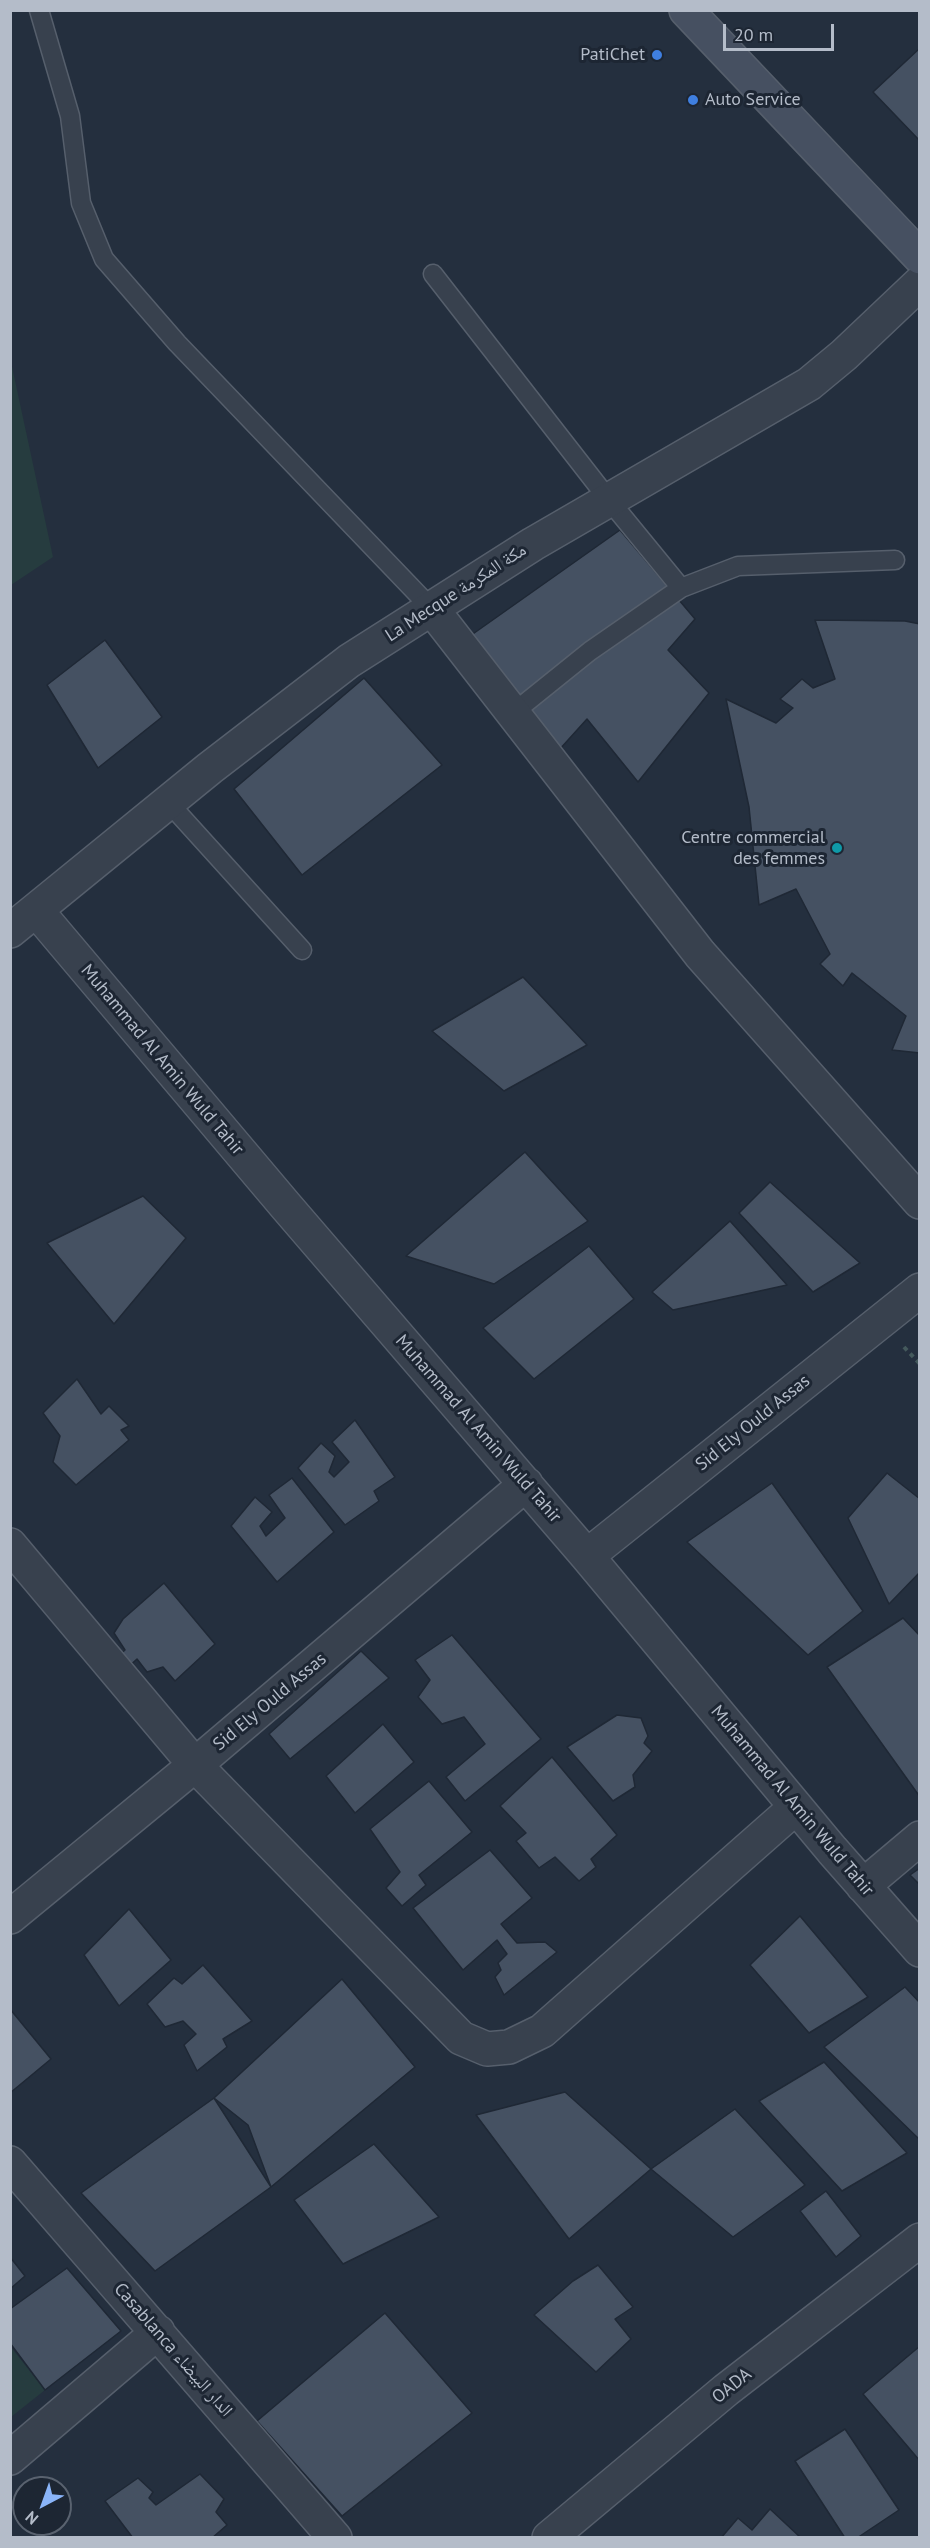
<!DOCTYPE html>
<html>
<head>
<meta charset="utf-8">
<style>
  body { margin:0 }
  #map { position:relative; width:930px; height:2548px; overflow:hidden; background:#242f3e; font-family:"PT Sans",sans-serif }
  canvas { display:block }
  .frame { position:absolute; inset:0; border:12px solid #b4bcc9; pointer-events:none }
  .north { position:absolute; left:12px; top:2476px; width:60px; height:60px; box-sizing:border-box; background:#1d2633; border:2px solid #59626f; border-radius:50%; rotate:221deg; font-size:16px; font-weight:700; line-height:24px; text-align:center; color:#b4bcc9 }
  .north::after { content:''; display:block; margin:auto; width:21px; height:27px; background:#8ab4f8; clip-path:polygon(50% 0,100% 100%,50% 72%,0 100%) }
  .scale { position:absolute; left:723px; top:24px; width:111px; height:27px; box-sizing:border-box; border:3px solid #b4bcc9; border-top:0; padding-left:8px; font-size:18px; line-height:21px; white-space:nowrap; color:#b4bcc9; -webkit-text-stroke:4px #1d2633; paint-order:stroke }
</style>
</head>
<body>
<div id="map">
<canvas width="930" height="2548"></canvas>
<div class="frame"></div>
<div class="north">N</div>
<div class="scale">20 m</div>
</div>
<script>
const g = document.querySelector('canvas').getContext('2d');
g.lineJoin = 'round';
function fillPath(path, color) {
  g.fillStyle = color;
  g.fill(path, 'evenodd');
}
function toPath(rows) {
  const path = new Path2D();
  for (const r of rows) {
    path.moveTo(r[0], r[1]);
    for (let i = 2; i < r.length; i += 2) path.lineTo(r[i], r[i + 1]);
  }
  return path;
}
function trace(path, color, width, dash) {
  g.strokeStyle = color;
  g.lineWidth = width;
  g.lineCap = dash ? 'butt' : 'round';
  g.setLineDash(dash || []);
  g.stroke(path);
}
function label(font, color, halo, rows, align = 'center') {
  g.font = font + ' "PT Sans","Noto Naskh Arabic",sans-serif';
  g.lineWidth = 6;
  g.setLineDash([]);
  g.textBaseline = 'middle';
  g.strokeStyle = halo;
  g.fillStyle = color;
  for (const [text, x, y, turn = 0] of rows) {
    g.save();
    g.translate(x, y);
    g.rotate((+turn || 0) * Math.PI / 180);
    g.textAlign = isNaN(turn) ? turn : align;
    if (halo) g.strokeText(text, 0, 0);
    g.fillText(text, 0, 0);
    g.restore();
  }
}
const green = toPath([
  [11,362,53,557,11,585,10,585],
  [10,2346,45,2390,11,2417,10,2417]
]);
const building = toPath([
  [920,48,920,141,873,92,920,48],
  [620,530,695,619,668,650,709,693,638,782,587,719,559,750,470,636,620,530],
  [815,620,905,621,920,624,920,1053,892,1050,906,1016,852,973,843,986,820,964,830,954,796,889,759,905,749,807,726,699,776,723,793,708,780,699,802,679,813,688,835,679,815,620],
  [105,640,162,717,98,768,47,685,105,640],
  [364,678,442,765,302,875,234,789,364,678],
  [523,977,587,1045,504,1091,432,1031,523,977],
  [525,1152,588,1221,494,1284,406,1256,525,1152],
  [770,1182,860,1263,813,1292,739,1213,770,1182],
  [143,1196,186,1238,114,1324,47,1243,143,1196],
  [730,1221,787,1285,673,1310,652,1292,730,1221],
  [589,1246,634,1299,534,1379,483,1328,589,1246],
  [77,1379,101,1414,109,1406,129,1426,121,1430,129,1440,76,1485,53,1462,60,1436,43,1413,77,1379],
  [355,1420,395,1477,374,1491,379,1501,345,1525,298,1468,321,1443,335,1456,329,1472,334,1477,349,1462,332,1442,355,1420],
  [887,1473,920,1499,920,1572,889,1604,848,1518,887,1473],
  [292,1478,334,1532,277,1582,231,1526,255,1497,272,1512,260,1526,266,1536,285,1518,269,1495,292,1478],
  [772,1483,863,1611,808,1655,687,1542,772,1483],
  [164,1583,215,1644,175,1681,163,1667,147,1672,137,1659,126,1669,115,1659,125,1650,114,1633,123,1619,164,1583],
  [903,1618,920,1636,920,1797,827,1667,903,1618],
  [452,1635,541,1739,465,1801,446,1777,485,1744,464,1717,442,1724,418,1697,430,1680,415,1660,452,1635],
  [361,1651,389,1678,290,1759,269,1734,361,1651],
  [617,1715,641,1718,648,1736,644,1743,652,1751,633,1775,635,1787,613,1801,567,1747,617,1715],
  [383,1724,414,1762,355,1813,326,1776,383,1724],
  [552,1757,617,1835,591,1859,596,1867,579,1881,555,1857,539,1868,516,1841,526,1833,500,1806,552,1757],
  [429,1781,472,1832,419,1875,426,1885,402,1906,386,1888,400,1872,370,1829,429,1781],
  [490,1850,532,1898,501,1924,517,1943,545,1942,557,1952,504,1995,495,1977,501,1970,498,1963,507,1954,497,1940,463,1970,413,1908,490,1850],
  [920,1868,920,1885,910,1875,920,1868],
  [129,1909,171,1960,119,2006,84,1955,129,1909],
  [800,1916,868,1997,809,2033,750,1965,800,1916],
  [203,1965,252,2021,223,2039,227,2047,197,2071,184,2045,196,2034,183,2021,165,2027,147,2004,174,1978,182,1984,203,1965],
  [342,1979,415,2067,271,2187,248,2125,214,2098,342,1979],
  [905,1987,920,2003,919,2139,824,2047,905,1987],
  [10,2009,51,2059,10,2093,10,2009],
  [824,2062,907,2153,842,2191,759,2101,824,2062],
  [565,2092,651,2169,569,2239,476,2115,565,2092],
  [214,2098,271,2187,155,2271,81,2193,214,2098],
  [735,2109,805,2185,733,2237,651,2169,735,2109],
  [374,2144,439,2217,343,2264,294,2200,374,2144],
  [826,2191,861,2236,836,2257,800,2211,826,2191],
  [10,2257,25,2276,10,2289,10,2257],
  [598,2265,633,2307,615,2319,631,2339,596,2372,534,2315,573,2281,598,2265],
  [67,2268,121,2331,45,2390,10,2343,10,2309,67,2268],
  [385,2313,472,2413,342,2516,257,2421,385,2313],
  [920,2346,920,2461,863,2394,920,2346],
  [845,2429,899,2510,857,2538,845,2538,795,2461,845,2429],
  [200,2474,224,2499,216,2512,227,2525,212,2538,133,2538,105,2501,138,2478,153,2492,149,2498,156,2505,200,2474],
  [770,2509,801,2538,721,2538,738,2518,752,2530,770,2509]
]);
const path = toPath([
  [904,1347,920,1364]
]);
const lane = toPath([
  [39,10,70,116,81,203,104,259,177,343,432,609],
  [433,274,609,500,681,588],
  [513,713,590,651,681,588,738,566,895,560],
  [168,802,302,950]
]);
const street = toPath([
  [432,609,700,954,920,1202],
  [36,910,285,1205,587,1556,832,1850,920,1950],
  [10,931,210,768,349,661,533,544,809,384,844,355,920,283],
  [10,1545,195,1765,461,2038,487,2049,509,2047,542,2031,796,1807],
  [587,1556,920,1290],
  [863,1886,920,1838],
  [10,1917,195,1765,526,1484],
  [10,2163,335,2538],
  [10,2458,158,2332],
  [549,2538,726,2390,920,2240]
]);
const secondary = toPath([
  [686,10,920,257]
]);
const markers = [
  [657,55,6,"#3f7fe0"],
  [693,100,6,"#3f7fe0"],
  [837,848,6,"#0f9aa8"]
];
const poiNames = [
  ["PatiChet",645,55],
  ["Auto Service",705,100,"left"],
  ["Centre commercial",825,838],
  ["des femmes",825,859]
];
const streetNames = [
  ["La Mecque مكة المكرمة",456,593,-33],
  ["Muhammad Al Amin Wuld Tahir",162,1060,50],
  ["Sid Ely Ould Assas",753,1423,-39],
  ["Muhammad Al Amin Wuld Tahir",478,1429,49],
  ["Sid Ely Ould Assas",270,1702,-40],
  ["Muhammad Al Amin Wuld Tahir",792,1801,50],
  ["Casablanca الدار البيضاء",173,2350,49],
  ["OADA",732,2386,-39]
];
fillPath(green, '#263c3f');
fillPath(building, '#455162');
trace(building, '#1f2835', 1.5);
trace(lane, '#565f6c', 21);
trace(street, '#565f6c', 36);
trace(secondary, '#565f6c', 36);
trace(path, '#44595c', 4, [4.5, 4.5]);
trace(lane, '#38414e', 18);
trace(street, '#38414e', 33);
trace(secondary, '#465061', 33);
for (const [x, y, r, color] of markers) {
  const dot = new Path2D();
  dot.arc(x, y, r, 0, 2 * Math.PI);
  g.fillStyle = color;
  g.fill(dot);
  trace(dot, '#1d2633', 2);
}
label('18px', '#b4bcc9', '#1d2633', poiNames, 'right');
label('18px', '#b4bcc9', '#1d2633', streetNames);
</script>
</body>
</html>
